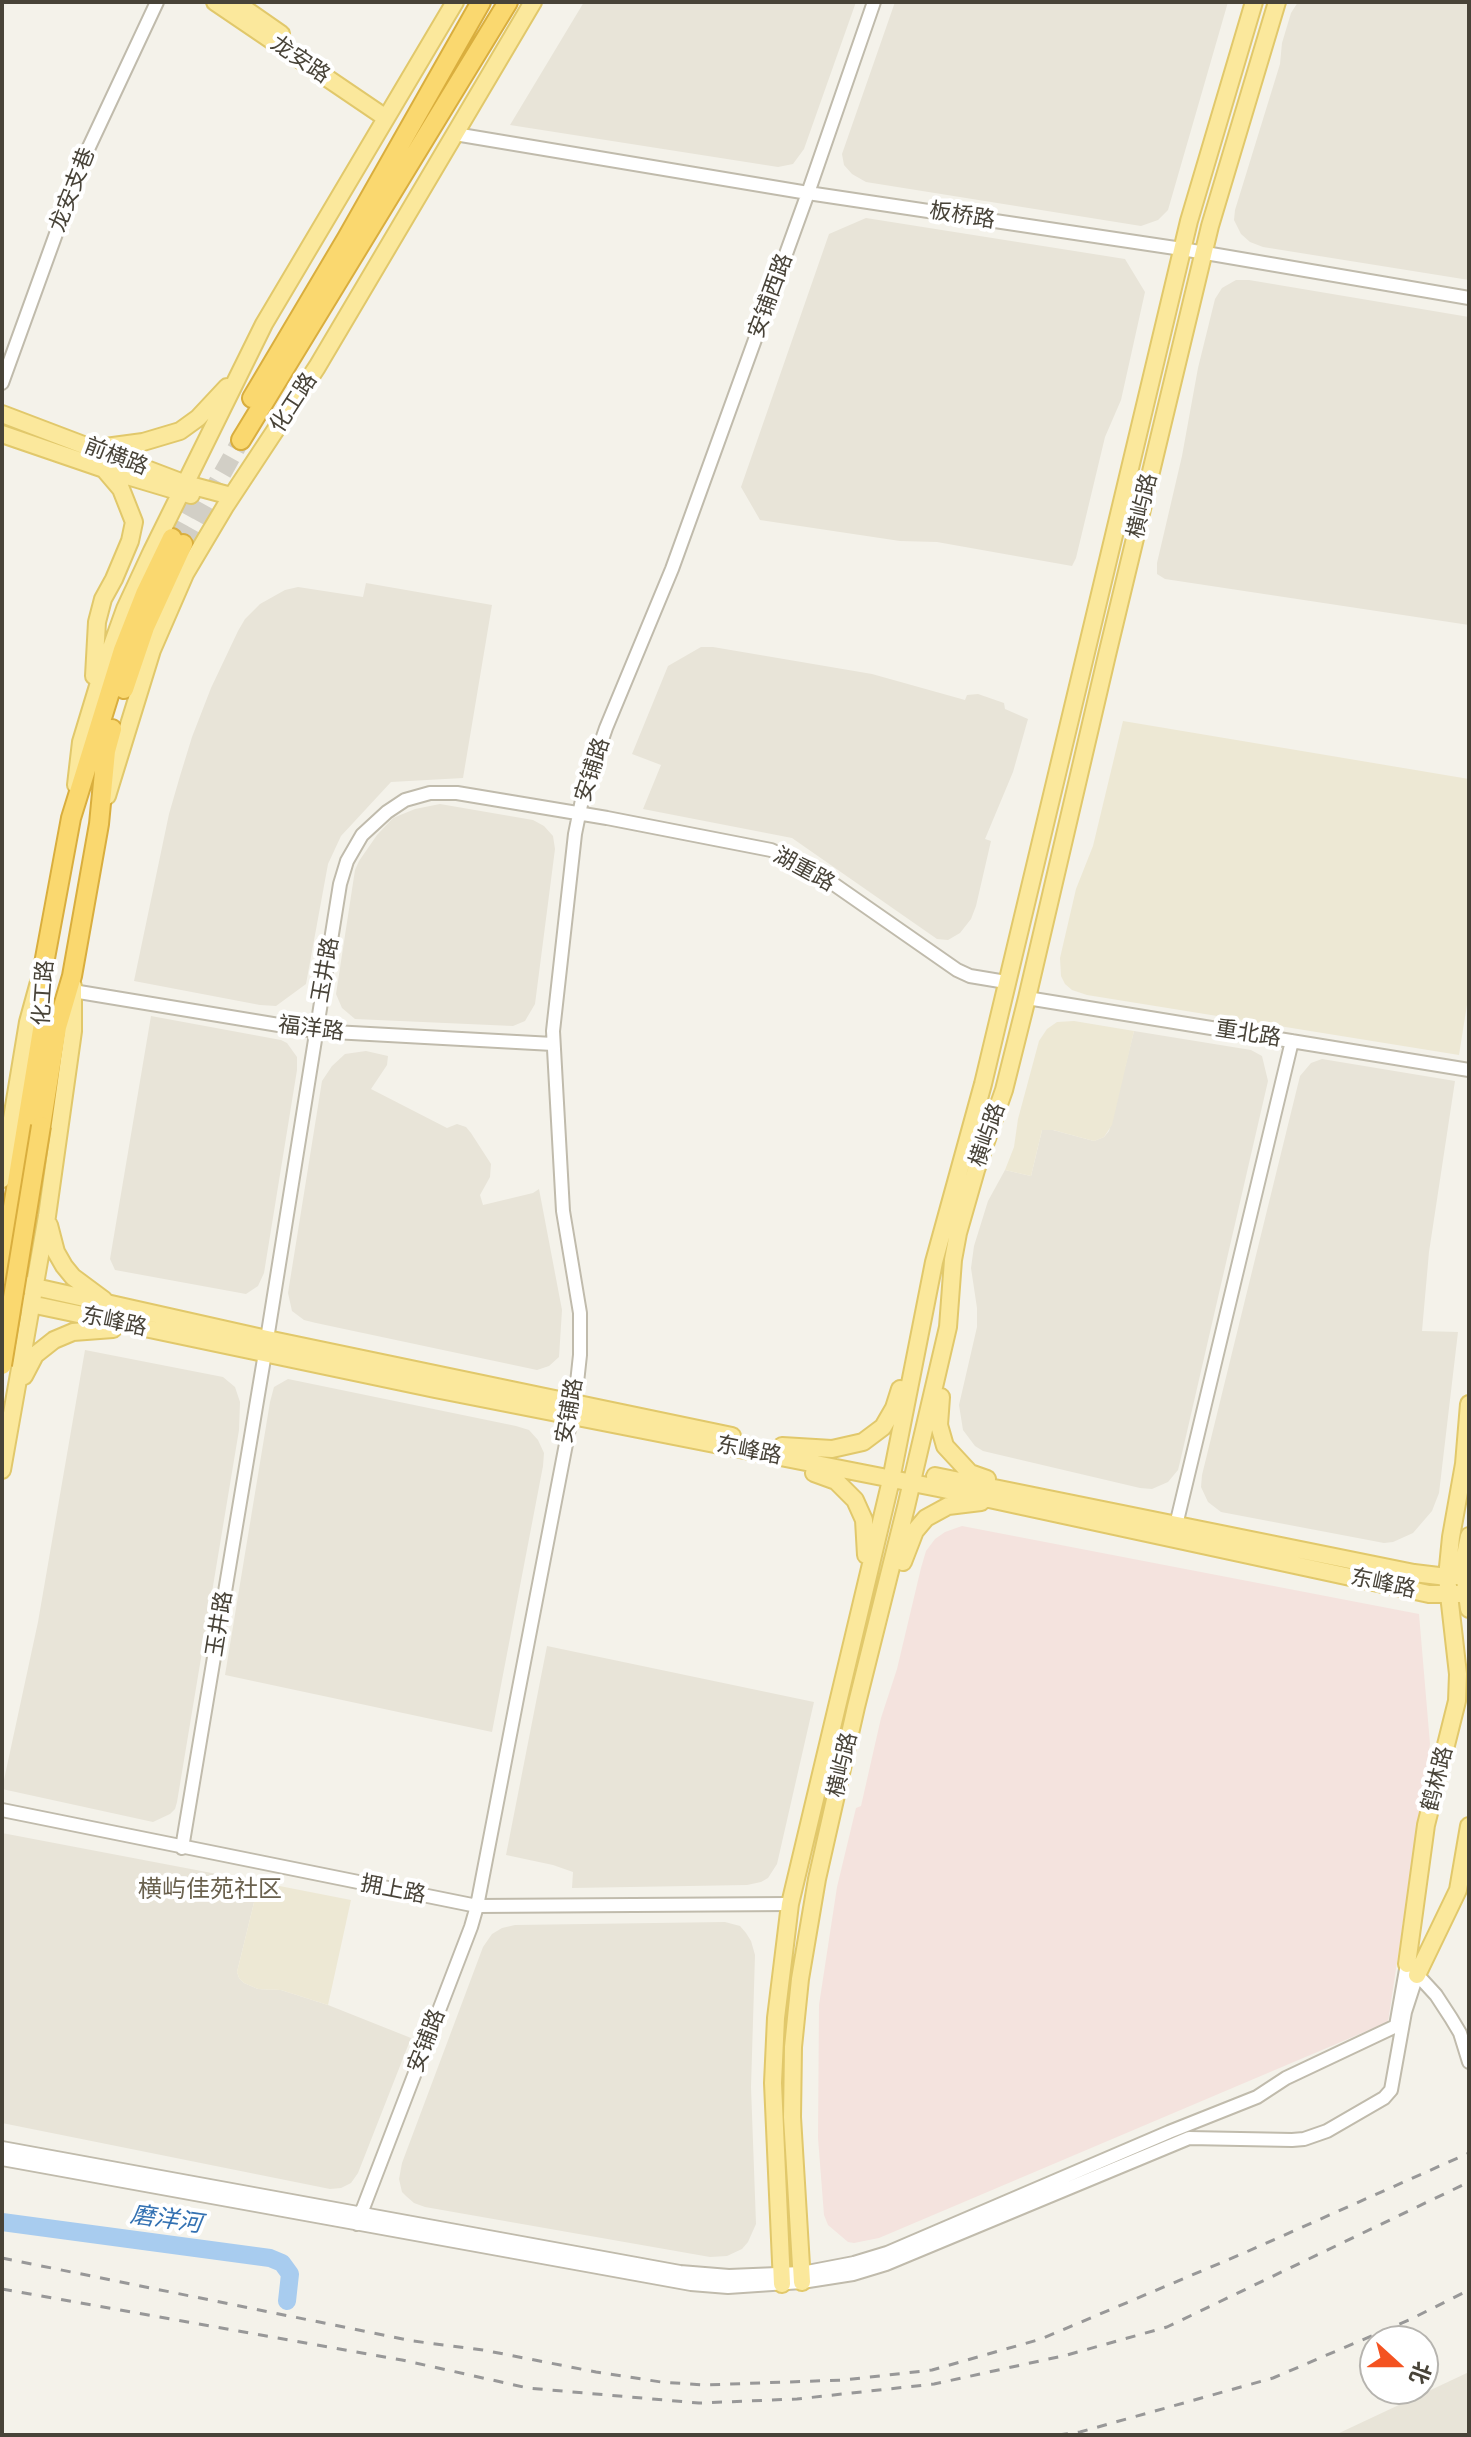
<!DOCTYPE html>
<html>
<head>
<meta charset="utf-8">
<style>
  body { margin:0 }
  #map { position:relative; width:1471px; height:2437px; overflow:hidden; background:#f4f2ea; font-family:Karla,"Noto Sans SC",sans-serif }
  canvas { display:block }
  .frame { position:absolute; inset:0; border:4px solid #484338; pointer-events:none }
  .north { position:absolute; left:1359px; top:2325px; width:80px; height:80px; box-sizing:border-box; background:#fff; border:2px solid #b6b4af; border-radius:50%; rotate:111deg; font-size:22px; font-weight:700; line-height:32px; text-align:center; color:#484338 }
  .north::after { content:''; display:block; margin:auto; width:28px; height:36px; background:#f45321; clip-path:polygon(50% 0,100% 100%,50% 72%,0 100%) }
</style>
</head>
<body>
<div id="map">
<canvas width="1471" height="2437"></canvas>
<div class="frame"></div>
<div class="north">北</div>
</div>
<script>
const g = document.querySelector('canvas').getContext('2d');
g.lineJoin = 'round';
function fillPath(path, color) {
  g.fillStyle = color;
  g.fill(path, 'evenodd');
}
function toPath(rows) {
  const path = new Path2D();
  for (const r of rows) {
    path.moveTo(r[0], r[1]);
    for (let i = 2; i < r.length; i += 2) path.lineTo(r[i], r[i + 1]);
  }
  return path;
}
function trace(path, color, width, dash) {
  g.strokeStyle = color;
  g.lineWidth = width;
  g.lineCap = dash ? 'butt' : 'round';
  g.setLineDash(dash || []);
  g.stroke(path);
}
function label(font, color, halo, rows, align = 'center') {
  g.font = font + ' Karla,"Noto Sans SC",sans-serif';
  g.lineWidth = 8;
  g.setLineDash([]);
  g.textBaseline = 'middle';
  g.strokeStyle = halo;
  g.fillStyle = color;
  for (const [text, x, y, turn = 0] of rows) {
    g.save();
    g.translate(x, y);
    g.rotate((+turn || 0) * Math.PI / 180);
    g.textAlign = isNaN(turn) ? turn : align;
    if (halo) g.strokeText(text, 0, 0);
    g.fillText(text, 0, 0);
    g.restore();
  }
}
const residential = toPath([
  [584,2,856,2,804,149,793,164,778,167,510,125],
  [895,2,1228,2,1168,210,1158,220,1141,226,866,182,852,174,844,165,842,154],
  [1298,2,1469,2,1469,280,1263,247,1250,242,1241,234,1234,220,1235,210,1280,64,1282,43,1291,13],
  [866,218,1125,259,1145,292,1121,400,1105,437,1076,558,1072,566,937,542,900,541,760,520,741,487,829,234],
  [1236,280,1249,280,1469,317,1469,625,1165,579,1157,574,1157,563,1182,456,1198,368,1215,299,1222,288],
  [366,583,492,605,463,778,391,782,341,836,328,864,306,984,276,1006,260,1005,134,981,169,814,180,776,192,737,211,688,238,631,245,619,260,604,285,590,298,587,363,597],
  [701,647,713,647,872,674,965,700,967,695,978,694,1004,703,1005,709,1028,719,1013,772,985,839,991,841,976,906,971,919,960,933,948,940,937,939,792,838,643,809,661,765,632,754,668,666],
  [440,804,533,820,544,826,553,836,555,849,535,1004,525,1021,513,1026,355,1019,342,1008,336,994,355,870,359,861,377,835,393,818,415,809],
  [151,1016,281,1040,287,1043,297,1057,297,1070,264,1273,258,1286,246,1294,115,1270,110,1259],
  [1134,1031,1251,1050,1262,1056,1268,1081,1180,1462,1178,1470,1168,1482,1152,1489,1140,1488,983,1451,975,1446,963,1430,959,1405,977,1327,977,1308,971,1268,974,1246,988,1201,1005,1170,1031,1176,1042,1130,1053,1130,1094,1141,1104,1137,1109,1131],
  [366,1051,388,1056,387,1065,371,1089,447,1128,457,1124,466,1127,471,1133,491,1164,490,1177,480,1195,483,1205,533,1193,539,1189,562,1310,559,1357,549,1366,537,1370,316,1323,304,1320,292,1311,288,1293,322,1081,332,1066,345,1054],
  [1322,1059,1455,1081,1429,1252,1422,1331,1458,1332,1439,1493,1432,1511,1413,1533,1393,1542,1384,1543,1221,1512,1208,1502,1201,1487,1202,1475,1300,1076,1311,1063],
  [85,1350,223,1377,235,1387,240,1402,239,1430,177,1802,175,1809,170,1814,153,1822,2,1789,38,1622],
  [288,1379,516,1426,529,1430,538,1440,544,1453,543,1466,492,1732,225,1675,270,1402,274,1387],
  [547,1646,814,1702,777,1864,768,1878,761,1882,747,1885,572,1888,573,1872,553,1865,506,1855],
  [2,1833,259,1882,237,1972,239,1978,244,1983,258,1989,281,1990,328,2005,411,2038,358,2173,351,2183,341,2188,330,2189,2,2123],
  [725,1922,740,1926,746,1933,751,1941,755,1955,751,2087,756,2224,748,2242,742,2249,727,2256,710,2257,425,2207,414,2203,406,2196,402,2192,399,2179,402,2163,483,1947,492,1934,502,1928,515,1925],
  [1469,2372,1469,2435,1335,2435]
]);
const education = toPath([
  [1123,721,1469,779,1469,992,1459,1055,1087,995,1072,990,1065,984,1061,976,1060,958,1076,889,1093,846],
  [1074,1021,1134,1031,1112,1125,1104,1137,1094,1141,1053,1130,1042,1130,1031,1176,1005,1170,1014,1147,1018,1119,1039,1041,1047,1029,1057,1022],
  [259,1882,351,1900,328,2005,281,1990,258,1989,244,1983,239,1978,237,1972]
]);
const medical = toPath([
  [962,1526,1419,1614,1430,1744,1388,2022,879,2238,854,2243,848,2242,828,2225,824,2215,818,2138,819,2005,837,1887,856,1808,861,1806,881,1718,897,1669,921,1568,926,1551,935,1539,945,1532]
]);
const river = toPath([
  [2,2222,270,2258,282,2263,290,2274,287,2301]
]);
const highwayTunnel = toPath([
  [172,538,193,500],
  [183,544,241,440]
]);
const minor = toPath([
  [455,134,808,193,1182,249,1469,298],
  [2,383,82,162,157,2],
  [73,991,315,1031,553,1044],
  [1027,998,1469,1070],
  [267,1339,340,884,347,861,362,835,387,812,405,800,430,793,457,793,607,818,771,850,812,869,957,970,970,976,1006,982],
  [1176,1525,1292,1041],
  [2,1810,477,1906,790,1904],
  [182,1848,265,1353],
  [1413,1970,1436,1995,1451,2018,1460,2033,1469,2062],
  [2,2148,680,2272,729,2276,802,2273,854,2263,887,2253,1169,2132,1257,2097,1286,2078,1396,2026,1407,1964],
  [2,2159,691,2284,728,2287,802,2282,853,2274,886,2264,1189,2138,1292,2140,1304,2139,1327,2131,1384,2098,1391,2090,1405,2012,1417,1975],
  [357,2224,471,1927,477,1906,576,1392,580,1355,580,1313,563,1211,553,1031,575,834,583,795,606,728,672,569,808,193,874,2]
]);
const major = toPath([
  [215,2,386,118],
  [235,2,281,34],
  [2,414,186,484,231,496],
  [2,434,104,469,191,495],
  [98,448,143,442,180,431,198,418,227,387],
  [94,676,97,622,103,599,114,579,130,541,134,522,121,489,104,469],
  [76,785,81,742,101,676,125,609,152,551,264,324,455,2],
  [107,796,152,650,185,574,226,505,317,367,533,2],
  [2,1179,28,1022,39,982],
  [49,1225,56,1252,64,1266,73,1277,104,1300],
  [4,1280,267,1339,732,1436],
  [2,1298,435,1389,938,1488,1429,1594,1466,1594],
  [24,1376,35,1355,54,1340,73,1332,113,1329],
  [941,1397,939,1425,945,1446,970,1473,987,1479],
  [782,1446,832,1449,863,1442,883,1427,894,1408,900,1389],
  [2,1470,47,1216,73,1031,73,986],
  [814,1473,836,1481,855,1500,864,1520,866,1555],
  [935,1476,1414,1573,1447,1577,1464,1575],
  [1469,1536,1463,1565,1469,1609],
  [903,1562,915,1531,926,1518,948,1506,981,1502],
  [1407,1964,1426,1825,1457,1701,1458,1674,1447,1577,1451,1537,1464,1464,1469,1404],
  [1417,1975,1458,1890,1469,1826],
  [802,2282,792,2117,793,2047,800,1979,817,1879,856,1707,906,1507,948,1327,953,1260,958,1233,976,1170,1004,1090,1027,998,1107,655,1210,226,1277,2],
  [782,2284,773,2083,776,2018,790,1904,891,1480,934,1262,983,1084,1189,221,1254,2]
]);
const highway = toPath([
  [252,398,347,238,481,2],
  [241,440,508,2],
  [124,689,145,627,183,544],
  [41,1126,57,1027,72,976,99,824,106,751,112,729],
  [2,1274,43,1024,43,969,71,818,123,650,145,594,172,538]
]);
const rail = toPath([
  [2,2258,413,2341,483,2350,596,2372,661,2382,703,2385,844,2380,932,2370,1041,2339,1244,2253,1469,2153],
  [2,2289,402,2360,528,2388,699,2403,797,2399,934,2384,1067,2355,1167,2327,1469,2182],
  [1058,2435,1080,2432,1273,2378,1409,2320,1469,2290]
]);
const highwayBridge = toPath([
  [2,1365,41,1126]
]);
const streetNames = [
  ["龙安路",300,60,34],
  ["龙安支巷",73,190,-69],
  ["板桥路",962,216,9],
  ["安铺西路",771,296,-70],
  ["化工路",294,403,-57],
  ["前横路",116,457,21],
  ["横屿路",1143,506,-77],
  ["安铺路",593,770,-72],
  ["湖重路",804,870,29],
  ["玉井路",326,970,-80],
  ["化工路",44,993,-86],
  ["福洋路",311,1029,7],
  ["重北路",1248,1034,9],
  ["横屿路",988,1135,-71],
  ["东峰路",114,1322,12],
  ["安铺路",570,1411,-80],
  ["东峰路",749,1451,11],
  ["东峰路",1383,1584,12],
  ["玉井路",220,1624,-81],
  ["横屿路",843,1765,-77],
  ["鹤林路",1438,1779,-76],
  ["拥上路",393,1890,11],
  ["安铺路",427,2041,-69]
];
const neighbourhoodNames = [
  ["横屿佳苑社区",210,1890]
];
const waterNames = [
  ["磨洋河",166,2220,8]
];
fillPath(residential, '#e8e4d8');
fillPath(education, '#ede8d4');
fillPath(medical, '#f4e3de');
trace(river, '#a8ccef', 18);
trace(highwayTunnel, '#d2cfc6', 18, [18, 9]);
trace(minor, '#c0bbac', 16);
trace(major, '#e1c86b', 20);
trace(highway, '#d9ae3e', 22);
trace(minor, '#fff', 12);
trace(major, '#fbe89c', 16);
trace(highway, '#fad86f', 18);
trace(rail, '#989898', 3, [10, 10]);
trace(highwayBridge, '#d9ae3e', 22, []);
trace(highwayBridge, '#fad86f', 18);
label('22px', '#484338', '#fff', streetNames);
label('24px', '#6b624f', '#fff', neighbourhoodNames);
label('italic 24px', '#3371b2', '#fff', waterNames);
</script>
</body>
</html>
